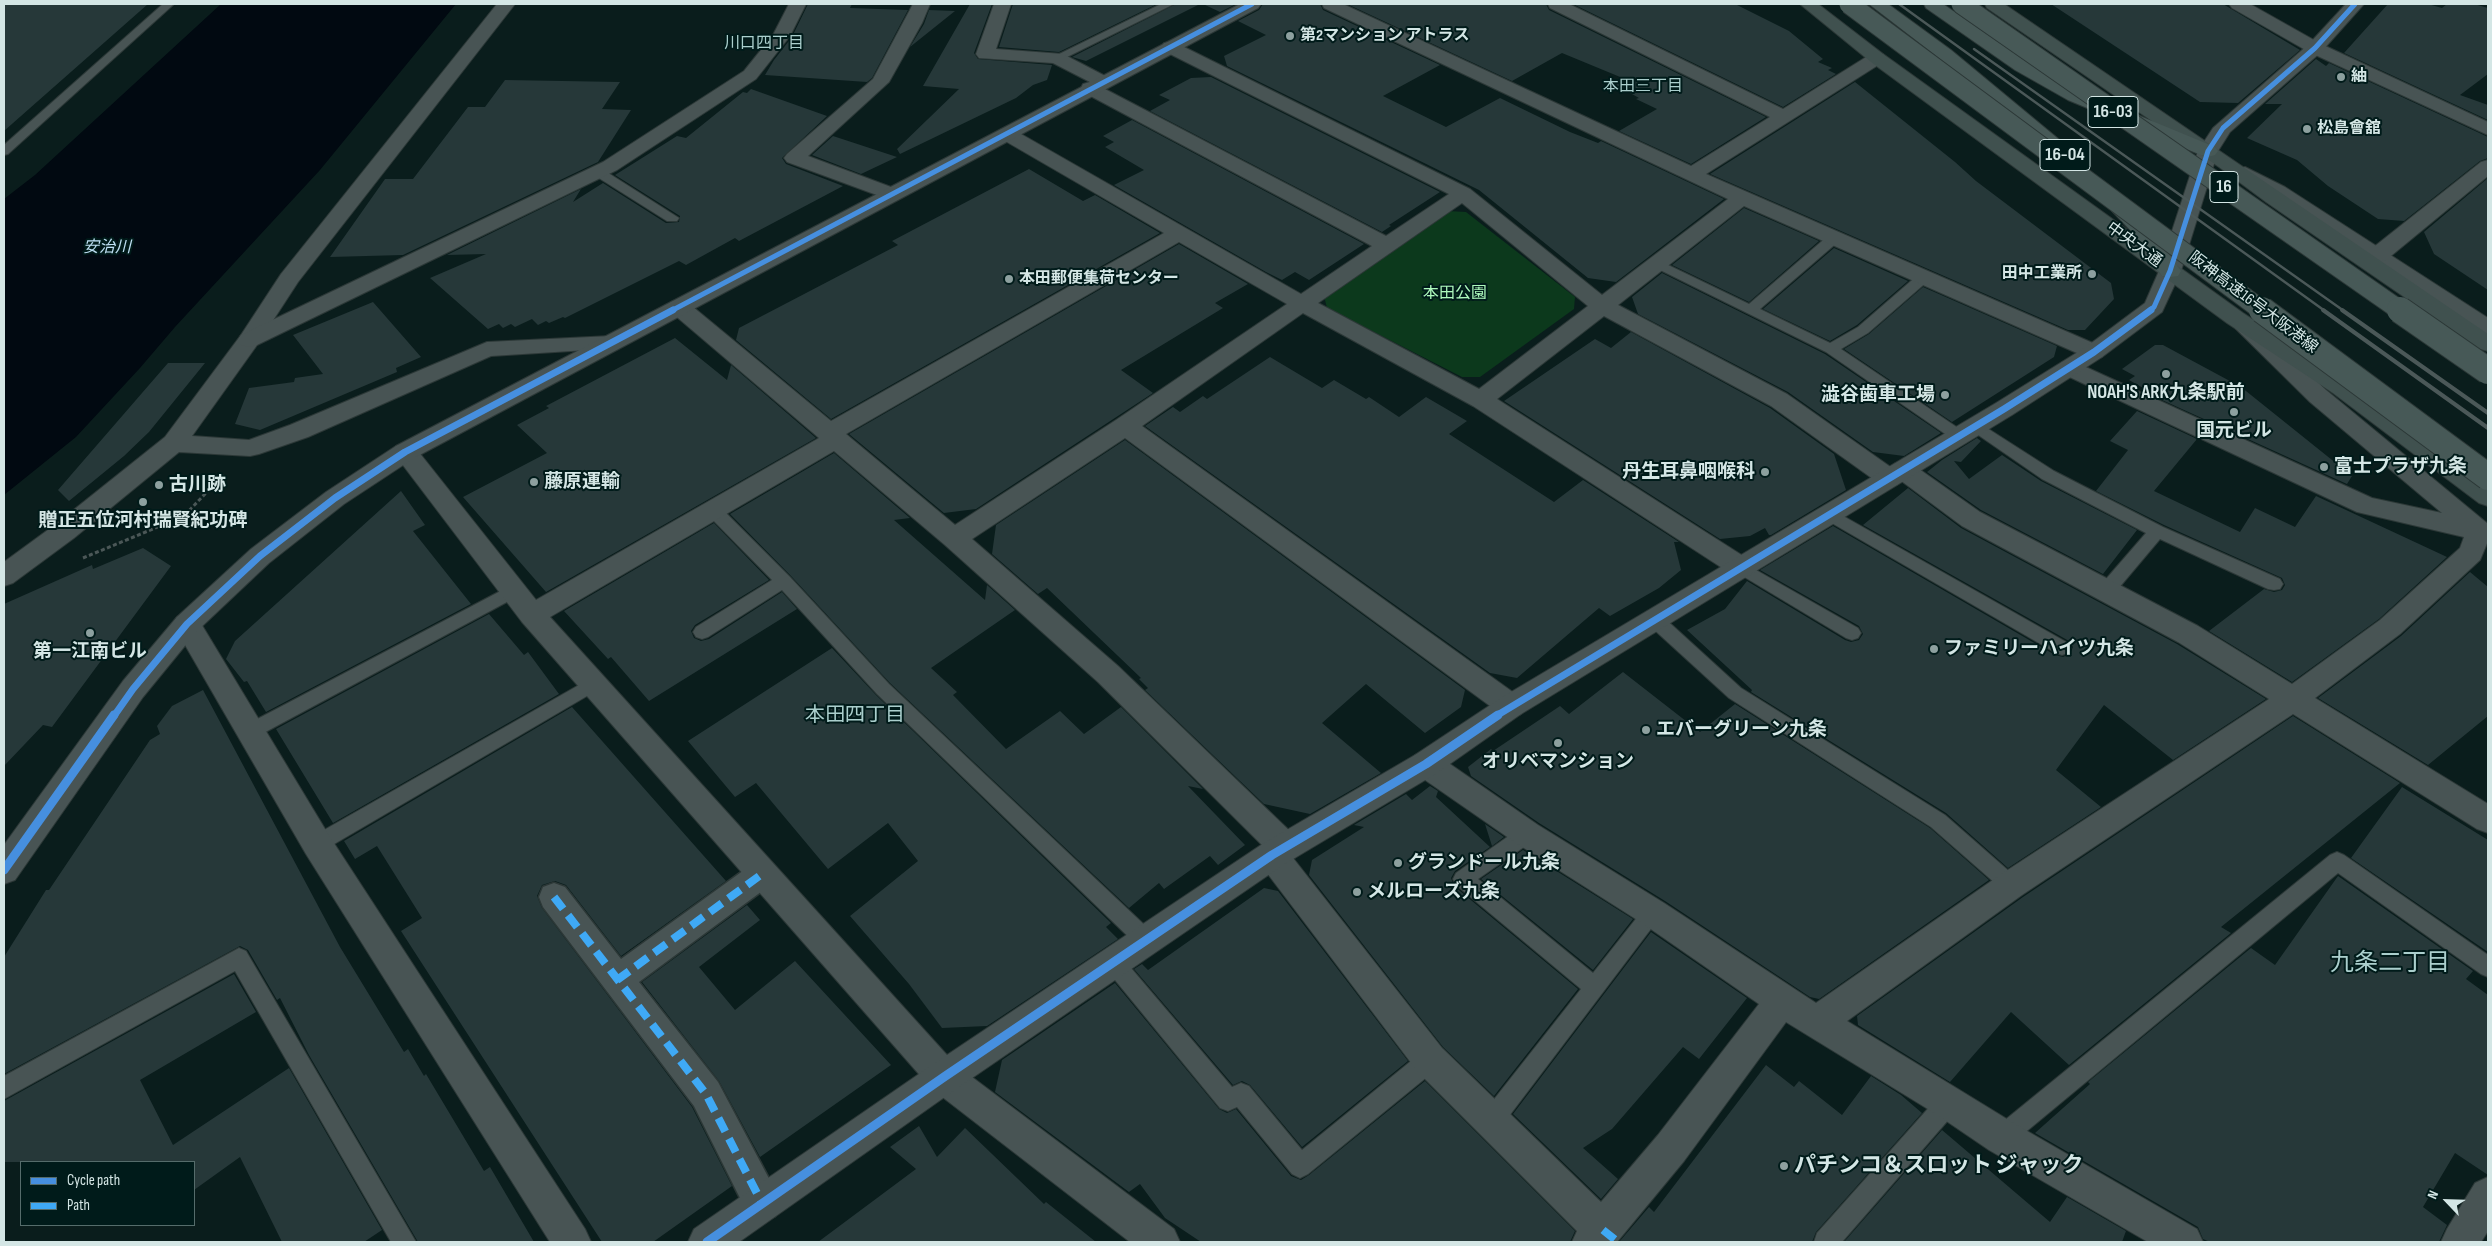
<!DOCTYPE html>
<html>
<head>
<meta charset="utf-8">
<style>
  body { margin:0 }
  #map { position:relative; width:2492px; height:1246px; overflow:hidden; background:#0a1d1c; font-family:"Sofia Sans Condensed",sans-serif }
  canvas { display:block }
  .frame { position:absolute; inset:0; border:5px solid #d4e6e5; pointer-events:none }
  .legend { position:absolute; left:20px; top:1161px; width:175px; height:65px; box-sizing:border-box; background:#001b1a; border:1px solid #556c6b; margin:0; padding:6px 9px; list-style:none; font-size:15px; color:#d4e6e5 }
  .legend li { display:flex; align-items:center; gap:10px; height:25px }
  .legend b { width:25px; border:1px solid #556c6b }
  .north { position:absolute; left:2422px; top:1176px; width:50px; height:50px; -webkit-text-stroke:4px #001b1a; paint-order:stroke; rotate:294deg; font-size:14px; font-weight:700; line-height:20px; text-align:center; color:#d4e6e5 }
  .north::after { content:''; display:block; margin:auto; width:18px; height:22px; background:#d4e6e5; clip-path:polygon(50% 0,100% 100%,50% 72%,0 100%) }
</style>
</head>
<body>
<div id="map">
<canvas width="2492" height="1246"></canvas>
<div class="frame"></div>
<ul class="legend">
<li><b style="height:6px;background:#468fdf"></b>Cycle path</li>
<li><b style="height:6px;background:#3fa9f5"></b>Path</li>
</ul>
<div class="north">N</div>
</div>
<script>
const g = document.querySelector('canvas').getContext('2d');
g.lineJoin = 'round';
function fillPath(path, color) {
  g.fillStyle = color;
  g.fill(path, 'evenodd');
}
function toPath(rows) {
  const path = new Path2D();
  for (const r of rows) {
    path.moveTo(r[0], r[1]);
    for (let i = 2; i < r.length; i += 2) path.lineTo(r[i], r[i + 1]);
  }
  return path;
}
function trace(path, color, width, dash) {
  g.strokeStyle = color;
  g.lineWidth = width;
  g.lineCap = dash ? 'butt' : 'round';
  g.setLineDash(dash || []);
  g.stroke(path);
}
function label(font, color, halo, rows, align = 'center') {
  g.font = font + ' "Sofia Sans Condensed","Noto Sans JP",sans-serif';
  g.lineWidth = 4;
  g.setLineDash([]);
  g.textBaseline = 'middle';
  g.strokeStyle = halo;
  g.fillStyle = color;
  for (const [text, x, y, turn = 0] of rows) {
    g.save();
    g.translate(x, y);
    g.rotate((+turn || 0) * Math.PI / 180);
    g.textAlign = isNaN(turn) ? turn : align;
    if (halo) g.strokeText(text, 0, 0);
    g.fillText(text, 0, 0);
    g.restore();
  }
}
const green = toPath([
  [1448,211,1466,212,1575,297,1574,309,1480,377,1462,377,1327,308,1324,296]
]);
const water = toPath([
  [221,4,456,4,320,170,175,327,140,368,76,437,4,495,4,199,35,175]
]);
const building = toPath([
  [4,4,148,4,4,131],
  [808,4,852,4,850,8,908,10,872,78,867,82,765,75,774,60,792,37],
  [970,4,992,4,974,53,978,59,1052,65,1047,80,1033,85,1016,98,900,154,897,149,959,89,923,86],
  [1013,4,1157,4,1059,52,999,47],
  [1176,4,1200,4,1086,61,1072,57],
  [1203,4,1236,4,1220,12],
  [1263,4,1320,4,1323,10,1440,65,1383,96,1446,127,1500,98,1570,132,1598,143,1601,141,1724,199,1616,282,1588,278,1479,190,1227,66,1224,56,1266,35,1238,21,1259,10],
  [1347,4,1546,4,1549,10,1766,117,1691,164,1619,131,1657,109,1636,99,1639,98,1616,85,1625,79,1562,53,1512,81],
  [1573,4,1735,4,1789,31,1823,59,1818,62,1832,68,1828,70,1836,74,1783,107],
  [2051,4,2223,4,2300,50,2238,103,2200,102],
  [2388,4,2428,4,2442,8,2447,4,2474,4,2488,8,2488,74,2460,95,2488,105,2488,120,2344,53],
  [929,10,955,11,910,47,924,24],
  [2316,59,2326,66,2329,63,2488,137,2488,158,2480,161,2404,221,2378,219,2328,186,2297,160,2247,138,2282,104,2265,104],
  [1211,77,1440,192,1389,225,1391,226,1382,232,1150,111,1170,100,1159,95,1191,78],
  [505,80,620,82,602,109,631,110,598,162,403,255,330,257,385,179,413,179,468,107,485,107],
  [1855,82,1955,162,1976,181,2111,283,2114,299,2085,330,2068,330,1710,174],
  [751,89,827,116,782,158,786,164,843,186,739,241,735,238,686,265,679,261,565,318,563,317,549,323,546,321,538,325,532,319,515,327,511,324,503,328,499,324,488,329,430,278,486,254,447,255,581,189,573,202,603,183,666,223,679,222,680,216,615,175,677,136,686,138,743,92,747,93],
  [1132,120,1364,244,1309,280,1295,272,1282,280,1266,272,1114,185,1144,170,1105,147,1114,142,1103,136],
  [833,136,897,157,861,174,812,155],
  [1029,169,1083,201,1095,195,1160,233,831,419,736,340,739,328,898,245,892,241],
  [2488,178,2488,290,2434,254,2424,232],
  [1744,208,1819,241,1749,302,1672,265],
  [1179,244,1248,284,1215,303,1223,308,1121,370,1153,393,976,509,944,513,849,434],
  [1834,248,1908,281,1857,325,1830,341,1763,309],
  [1662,273,1825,354,1941,433,1904,456,1873,452,1788,392,1638,314,1632,297],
  [1923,287,2057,346,2054,357,1952,422,1844,349,1869,334],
  [373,302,421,357,396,368,397,372,260,430,235,424,249,388,294,382,295,378,323,374,293,335],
  [1631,332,1770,408,1834,454,1846,490,1771,535,1769,535,1765,528,1750,536,1720,539,1504,401,1595,339,1611,348],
  [675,338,727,380,731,365,816,438,546,592,463,497,547,453,517,425,549,408,546,406],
  [2155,345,2163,345,2241,387,2352,476,2347,484,2151,395,2152,393,2129,380,2135,376,2122,369],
  [1270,357,1322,388,1334,380,1366,399,1369,397,1399,417,1426,397,1467,421,1449,434,1554,502,1583,480,1679,542,1674,542,1681,570,1659,588,1610,616,1599,608,1517,678,1490,673,1145,426,1173,407,1180,412,1203,396,1207,399],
  [168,363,205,363,149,432,124,456,69,501,58,490],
  [2137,411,2197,439,2154,491,2240,532,2255,508,2295,527,2316,496,2447,557,2379,619,2292,682,2209,631,2264,589,2274,592,2282,590,2285,585,2282,578,2164,525,2096,491,2128,450,2110,441],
  [1977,438,1981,441,1961,462,1954,461,1969,479,2002,455,2041,481,2137,530,2103,574,1981,510,1927,472,1942,460],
  [1125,440,1465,690,1461,707,1425,733,1366,684,1322,723,1381,773,1310,814,1264,804,1145,690,1148,688,1139,679,1141,678,1047,588,1038,594,992,554,996,525],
  [834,453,910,518,894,520,985,600,987,585,1015,610,931,668,957,692,953,695,1006,749,1060,711,1084,734,1121,707,1203,789,1188,786,1245,845,1218,865,1210,856,1164,889,1159,883,1129,908,890,683,791,576,730,514],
  [1908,488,1961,528,2177,644,2266,699,2173,760,2104,705,2056,770,2101,807,2008,868,1946,813,1751,692,1752,690,1687,630,1725,609,1747,581,1845,640,1851,642,1859,640,1863,634,1859,626,1760,570,1833,526,2055,655,2063,657,2070,654,2073,647,2069,641,1863,525],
  [401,491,425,525,413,531,471,604,266,712,247,681,244,682,226,659,235,641],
  [714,523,769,580,695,625,691,631,694,638,701,641,709,639,782,592,797,609,649,701,611,657,608,659,564,611],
  [143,548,171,566,52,727,43,725,4,766,4,604,92,565,93,569],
  [2470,572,2488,587,2488,716,2428,765,2318,698,2401,636],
  [489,614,524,655,528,652,559,694,333,823,276,729],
  [832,648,876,695,1111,923,1106,927,1118,939,987,1026,942,1028,909,984,850,916,918,861,888,823,828,869,756,783,735,797,688,741],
  [1623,672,1700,732,1735,704,1930,828,1989,880,1819,999,1810,997,1665,901,1539,823,1471,776,1468,767,1491,749,1493,751,1560,706,1569,714],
  [203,690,340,947,404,1052,408,1049,424,1076,426,1074,484,1171,490,1167,534,1242,418,1242,309,1055,280,998,277,1000,248,950,240,946,4,1074,4,957,46,890,49,890,150,740,160,734,157,726,172,706],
  [572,707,726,881,621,956,566,885,555,881,542,885,537,896,542,908,692,1107,732,1186,653,1242,602,1242,401,931,422,918,377,846,355,859,344,841],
  [2293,716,2400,783,2221,927,2231,933,2069,1065,2011,1012,1950,1082,1858,1025,1857,1016,2023,897],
  [1430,786,1438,791,1436,797,1490,847,1455,871,1451,878,1454,886,1578,989,1494,1096,1443,1047,1309,875,1312,860,1364,827,1354,825,1406,794,1412,800],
  [2402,787,2488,840,2488,952,2351,858],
  [1485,824,1504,837,1492,846],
  [1523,850,1633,919,1593,970,1481,879],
  [2338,876,2473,971,2466,979,2488,995,2488,1175,2455,1153,2423,1207,2447,1225,2439,1242,2210,1242,2203,1239,2198,1227,2035,1133,2090,1084,2088,1082,2251,948,2275,965],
  [1264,888,1278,891,1408,1061,1302,1147,1250,1085,1242,1081,1233,1085,1134,969,1142,964,1148,970],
  [747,905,760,920,699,967,735,1010,795,961,891,1065,760,1157,719,1081,642,982],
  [1651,932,1747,998,1699,1059,1683,1047,1612,1129,1583,1148,1618,1179,1601,1199,1513,1114],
  [234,974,256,1012,140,1080,173,1145,289,1068,382,1230,364,1242,282,1242,240,1157,194,1190,194,1162,4,1162,4,1101],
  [1115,983,1219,1109,1227,1113,1236,1109,1291,1176,1301,1180,1309,1175,1425,1081,1575,1231,1570,1242,1201,1242,1165,1218,1140,1184,1129,1192,995,1092,1002,1060],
  [1766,1065,1794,1087,1799,1081,1842,1115,1871,1076,1901,1095,1922,1113,1816,1232,1812,1242,1619,1242,1649,1207,1654,1212],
  [919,1126,937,1157,965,1128,1044,1204,1046,1202,1096,1242,818,1242,916,1169,890,1147],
  [1942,1130,2050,1222,2067,1197,2126,1231,2122,1242,1844,1242]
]);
const path = toPath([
  [83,558,184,516,225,473]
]);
const service = toPath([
  [163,4,174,4,8,154,4,155,4,145,163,4],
  [1161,4,1174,4,1061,60,1057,61,1051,58,1161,4],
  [598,168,602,169,679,218,677,221,667,221,594,175,592,172,598,168],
  [1834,234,1839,235,1841,238,1839,241,1760,309,1830,343,1858,327,1919,274,1929,274,1931,277,1929,280,1868,333,1841,349,1964,432,1967,436,1964,440,1954,440,1826,352,1650,265,1652,262,1662,262,1749,304,1829,235,1834,234],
  [1976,421,2054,471,2163,527,2280,579,2283,584,2280,589,2274,590,2268,589,2160,539,2112,596,2106,597,2100,596,2097,591,2100,586,2146,533,2042,479,1971,430,1968,426,1971,422,1976,421],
  [713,504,719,506,790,577,889,684,1153,933,1156,940,1153,947,1146,950,1139,947,877,694,782,590,708,637,702,639,696,637,693,632,696,627,772,580,707,514,705,510,707,506,713,504],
  [1829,508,2068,643,2071,648,2068,653,2062,655,2056,653,1823,518,1821,514,1823,510,1829,508],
  [1742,562,1858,628,1861,633,1858,638,1852,640,1846,638,1736,572,1734,568,1736,564,1742,562],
  [512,585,518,586,521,591,518,596,258,736,251,739,244,736,242,731,244,726,512,585],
  [1655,613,1661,615,1741,688,1945,815,2018,879,2021,885,2018,891,2011,894,2004,891,1931,827,1729,698,1649,625,1646,620,1649,615,1655,613],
  [593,677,599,679,602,684,599,689,324,850,317,853,310,850,307,844,310,838,593,677],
  [1527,825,1534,828,1537,834,1534,840,1478,879,1593,973,1646,906,1653,904,1660,906,1663,913,1500,1128,1492,1131,1484,1128,1481,1120,1484,1112,1581,989,1456,885,1453,879,1456,873,1520,828,1527,825],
  [2337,852,2344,855,2488,955,2488,977,2481,974,2338,873,2010,1145,2002,1149,1994,1145,1990,1137,1994,1129,2330,855,2337,852],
  [239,948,246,951,416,1242,391,1242,235,971,4,1099,4,1076,239,948],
  [1113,952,1120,955,1232,1087,1241,1083,1249,1086,1302,1150,1422,1052,1430,1049,1438,1052,1441,1060,1438,1068,1308,1174,1300,1178,1292,1174,1237,1107,1228,1111,1220,1108,1106,969,1102,962,1106,955,1113,952],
  [1949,1091,1957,1094,1960,1102,1957,1110,1842,1242,1814,1242,1817,1233,1941,1094,1949,1091]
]);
const pedestrian = toPath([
  [762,861,773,865,777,874,773,883,639,982,718,1082,775,1190,780,1203,775,1216,762,1221,749,1216,694,1106,543,907,539,897,543,887,554,883,565,887,621,959,751,865,762,861]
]);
const minor = toPath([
  [497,4,515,4,298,282,257,345,192,436,249,440,290,425,487,342,611,336,619,338,622,343,619,348,491,356,308,437,259,454,250,456,179,452,74,538,13,583,4,586,4,562,56,524,165,437,241,335,281,274,497,4],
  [913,4,930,4,922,23,889,82,808,156,899,190,902,194,899,198,892,200,885,198,787,162,784,158,787,154,873,79,913,4],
  [994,4,1011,4,996,49,1063,54,1109,78,1112,82,1109,86,1103,88,1386,236,1449,194,1164,51,1161,47,1164,43,1170,42,1176,43,1470,189,1602,295,1728,199,1324,8,1322,4,1343,4,1691,166,1770,117,1550,8,1548,4,1569,4,1783,109,1871,54,1883,54,1886,58,1883,62,1706,174,2102,347,2105,352,2102,357,2094,359,2086,357,1744,206,1618,305,1787,394,1892,468,1894,464,1903,461,1912,464,1980,512,2198,626,2292,684,2380,620,2460,548,2464,537,2357,512,2061,373,2057,368,2061,363,2069,361,2077,363,2372,498,2442,513,2310,402,2235,328,2238,323,2246,321,2254,323,2326,390,2488,524,2488,541,2480,560,2400,634,2315,698,2488,804,2488,833,2477,829,2293,714,2022,895,1847,1021,2015,1124,2197,1229,2203,1242,2148,1242,1989,1150,1936,1114,1786,1022,1684,1161,1617,1242,1572,1242,1577,1231,1418,1072,1261,865,1256,855,1262,845,1098,682,945,545,834,451,550,617,956,1065,1174,1229,1180,1242,1130,1242,932,1089,522,622,393,452,396,446,405,444,414,446,536,600,819,438,671,312,668,307,671,302,679,300,687,302,831,421,1164,233,1000,138,997,134,1000,130,1007,128,1014,130,1301,294,1372,246,1083,92,1081,88,1083,84,1090,82,1053,63,979,58,976,54,994,4],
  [1462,203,1588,306,1479,389,1318,303,1462,203],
  [1179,242,1287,304,1116,420,955,525,846,434,1179,242],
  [1303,313,1473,406,1733,575,1742,578,1751,575,1755,568,1751,561,1497,399,1604,316,1771,406,1880,484,1889,487,1898,484,1900,480,1962,526,2178,642,2269,699,2000,875,1816,1003,1664,903,1538,825,1437,755,1426,752,1415,755,1411,764,1415,773,1516,843,1642,923,1759,1004,1658,1135,1601,1202,1442,1048,1293,858,1296,857,1301,847,1296,837,1118,666,972,539,1125,438,1501,714,1511,718,1521,714,1525,706,1521,698,1142,426,1303,313],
  [2229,4,2250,4,2321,44,2488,122,2488,135,2309,52,2232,8,2229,4],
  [2245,167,2285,187,2488,318,2488,335,2480,333,2271,195,2238,177,2235,173,2238,169,2245,167],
  [187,613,197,617,328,834,585,1229,591,1242,550,1242,306,854,177,631,173,624,177,617,187,613],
  [2488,1177,2488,1231,2481,1242,2441,1242,2447,1229,2475,1183,2488,1177]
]);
const tertiary = toPath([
  [789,4,806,4,790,36,756,79,617,170,257,345,249,347,241,345,238,340,241,335,603,162,744,71,773,35,789,4],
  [1240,4,1261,4,1258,8,414,458,344,504,269,563,197,631,143,697,15,880,4,884,4,845,123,681,177,617,251,549,326,492,396,446,1240,4],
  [2346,4,2364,4,2321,52,2230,132,2218,151,2181,271,2162,312,2102,357,2012,415,1521,714,1437,773,1283,865,956,1089,739,1242,688,1242,694,1229,932,1065,1261,845,1415,755,1501,698,1996,403,2086,347,2145,303,2159,271,2198,151,2213,128,2309,44,2346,4],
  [2488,160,2488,176,2386,260,2378,261,2370,260,2367,255,2370,250,2481,162,2488,160]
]);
const primary = toPath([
  [1800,4,1818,4,1883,54,2243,313,2349,383,2488,484,2488,506,2479,503,2333,393,2227,323,1871,62,1800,4],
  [1985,4,2004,4,2488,334,2488,351,2480,349,2266,202,2219,167,1987,8,1985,4]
]);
const motorway = toPath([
  [1869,4,1888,4,1951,50,2074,152,2077,156,2074,160,2060,160,1939,58,1869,4],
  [1924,4,1943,4,2027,62,2082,92,2215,147,2218,151,2215,155,2208,157,2201,155,2068,100,2015,70,1926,8,1924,4],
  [2119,201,2126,203,2146,224,2181,271,2178,276,2170,277,2162,276,2132,232,2112,211,2109,207,2112,203,2119,201]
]);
const railFar1 = toPath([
  [1899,4,2325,311],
  [1974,49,2344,311]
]);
const rail = toPath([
  [2323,310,2488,428],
  [2342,310,2488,413]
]);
const motorwayBridgeFar1 = toPath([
  [1849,4,2263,311],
  [1961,4,2401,311]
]);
const motorwayBridge = toPath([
  [2262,310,2488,477],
  [2400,310,2488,371]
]);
const quiet = toPath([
  [554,897,706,1094,762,1203],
  [617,980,762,874],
  [1603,1230,1618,1242]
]);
const cyclewayFar2 = toPath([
  [671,311,1252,4],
  [2149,311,2154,307,2170,271,2208,151,2223,128,2315,48,2355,4]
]);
const cyclewayFar1 = toPath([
  [114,716,133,689,187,624,260,556,335,498,405,452,673,310],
  [1496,716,2004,409,2094,352,2151,310]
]);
const cycleway = toPath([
  [4,870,114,715],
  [707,1242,944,1077,1272,855,1426,764,1498,715]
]);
const markers = [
  [1290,36,5,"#8da09f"],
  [2341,77,5,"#8da09f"],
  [2307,129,5,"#8da09f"],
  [2092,274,5,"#8da09f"],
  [1009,279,5,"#8da09f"],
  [2166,374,5,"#8da09f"],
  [1945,395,5,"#8da09f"],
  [2234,412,5,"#8da09f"],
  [2324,467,5,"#8da09f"],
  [1765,472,5,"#8da09f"],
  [534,482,5,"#8da09f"],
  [159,485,5,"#8da09f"],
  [143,502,5,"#8da09f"],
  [90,633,5,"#8da09f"],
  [1934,649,5,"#8da09f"],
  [1646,730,5,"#8da09f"],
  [1558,743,5,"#8da09f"],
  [1398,863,5,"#8da09f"],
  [1357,892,5,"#8da09f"],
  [1784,1166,5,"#8da09f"]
];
const farPoinames = [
  ["第2マンション アトラス",1300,36],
  ["紬",2351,77],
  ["松島會舘",2317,129],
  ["田中工業所",2082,274,"right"],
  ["本田郵便集荷センター",1019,279]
];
const farNeighbourhoodnames = [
  ["川口四丁目",764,44],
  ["本田三丁目",1643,87]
];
const farStreetnames = [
  ["中央大通",2134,245,36],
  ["阪神高速16号大阪港線",2253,303,37]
];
const farWaternames = [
  ["安治川",107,248]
];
const farParknames = [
  ["本田公園",1455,294]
];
const shields = [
  [2113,112,50],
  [2065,155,50],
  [2224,187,28]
];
const shieldNames = [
  ["16-03",2113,112],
  ["16-04",2065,155],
  ["16",2224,187]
];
const poiNames = [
  ["NOAH'S ARK九条駅前",2166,393,"center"],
  ["澁谷歯車工場",1935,395,"right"],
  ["国元ビル",2234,431,"center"],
  ["富士プラザ九条",2334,467],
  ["丹生耳鼻咽喉科",1755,472,"right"],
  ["藤原運輸",544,482],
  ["古川跡",169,485],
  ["贈正五位河村瑞賢紀功碑",143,521,"center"],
  ["ファミリーハイツ九条",1944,649],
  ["第一江南ビル",90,652,"center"],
  ["エバーグリーン九条",1656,730],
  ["オリベマンション",1558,762,"center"],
  ["グランドール九条",1408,863],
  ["メルローズ九条",1367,892]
];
const neighbourhoodNames = [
  ["本田四丁目",855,716]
];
const nearPoinames = [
  ["パチンコ＆スロット ジャック",1794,1166]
];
const nearNeighbourhoodnames = [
  ["九条二丁目",2390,964]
];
fillPath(green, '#0c391c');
fillPath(water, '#010911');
fillPath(building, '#263839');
trace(service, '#2c3837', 2);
trace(pedestrian, '#2c3837', 3);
trace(minor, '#2c3837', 2);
trace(tertiary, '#2c3837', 2);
trace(primary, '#2c3837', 2);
trace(motorway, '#2c3837', 2);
trace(path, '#4b5757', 3, [4, 2.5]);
fillPath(service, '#485454');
fillPath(pedestrian, '#485454');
fillPath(minor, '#485454');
fillPath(tertiary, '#485454');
fillPath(primary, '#40514f');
fillPath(motorway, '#475957');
trace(railFar1, '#4b5858', 2.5);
trace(rail, '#4b5858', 4);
trace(motorwayBridgeFar1, '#2c3837', 21, []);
trace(motorwayBridge, '#2c3837', 28, []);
trace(motorwayBridgeFar1, '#475957', 19);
trace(motorwayBridge, '#475957', 26);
trace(quiet, '#3fa9f5', 8, [15, 8]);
trace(cyclewayFar2, '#468fdf', 5);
trace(cyclewayFar1, '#468fdf', 7);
trace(cycleway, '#468fdf', 9);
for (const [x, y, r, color] of markers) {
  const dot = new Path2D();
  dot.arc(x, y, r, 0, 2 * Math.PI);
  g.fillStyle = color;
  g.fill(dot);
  trace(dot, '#001b1a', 2);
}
label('bold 16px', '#d4e6e5', '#001b1a', farPoinames, 'left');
label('16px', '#abcfcd', '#001b1a', farNeighbourhoodnames);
label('16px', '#d4e6e5', '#001b1a', farStreetnames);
label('italic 16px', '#bfe0f4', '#001b1a', farWaternames);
label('16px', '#aef9bd', '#001b1a', farParknames);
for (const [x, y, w] of shields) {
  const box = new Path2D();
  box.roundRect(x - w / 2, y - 15.5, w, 31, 4);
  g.fillStyle = '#001b1a';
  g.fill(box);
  trace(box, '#d4e6e5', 1);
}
label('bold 18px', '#d4e6e5', null, shieldNames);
label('bold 19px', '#d4e6e5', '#001b1a', poiNames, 'left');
label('20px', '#abcfcd', '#001b1a', neighbourhoodNames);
label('bold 22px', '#d4e6e5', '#001b1a', nearPoinames, 'left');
label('24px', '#abcfcd', '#001b1a', nearNeighbourhoodnames);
</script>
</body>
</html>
